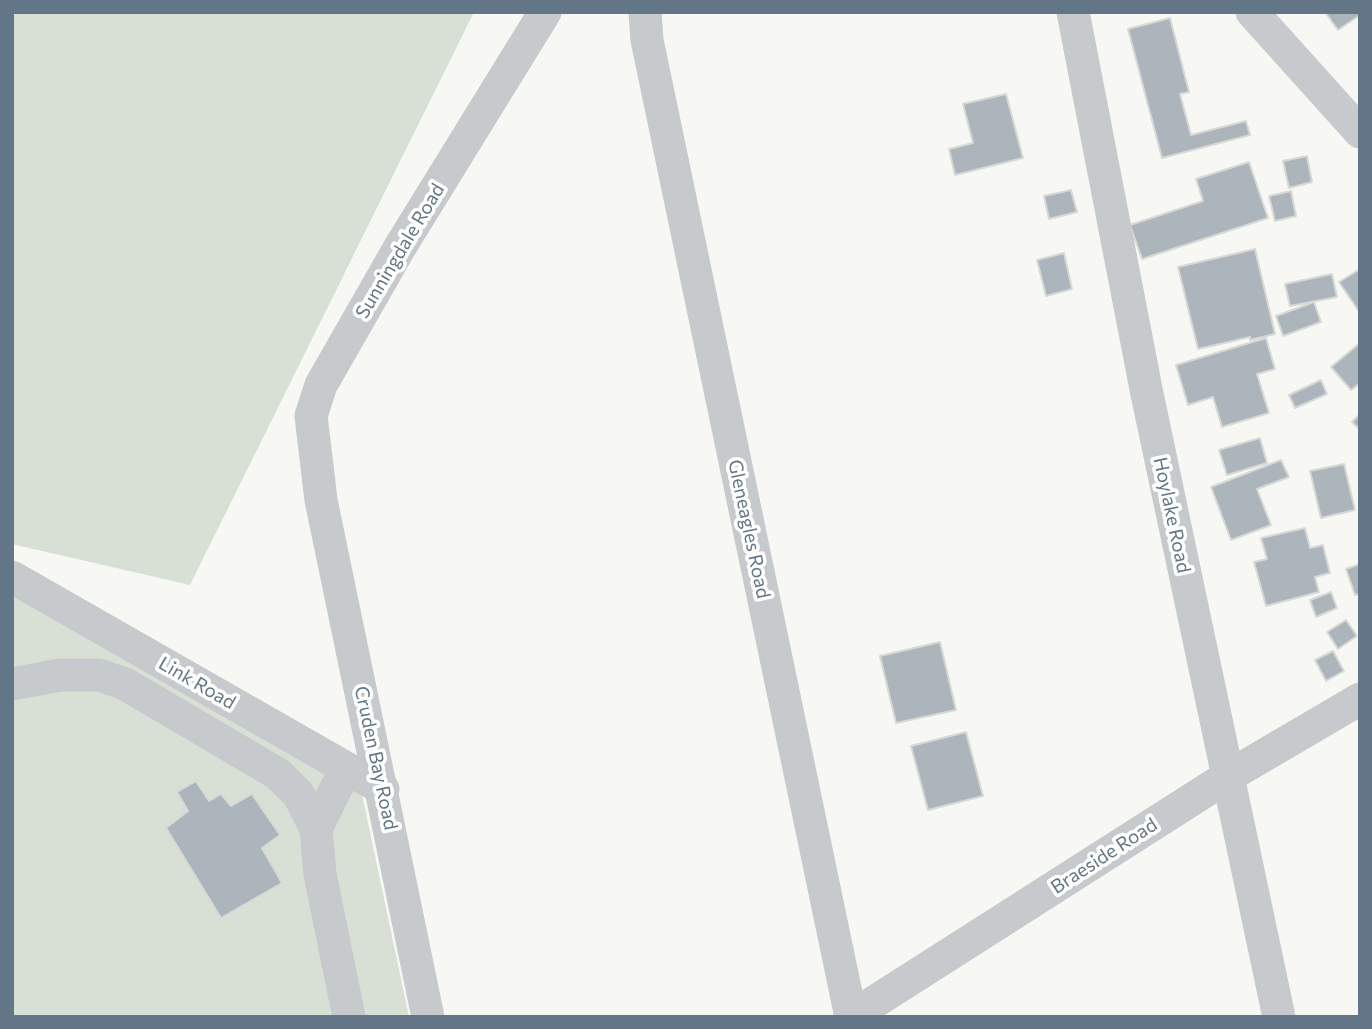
<!DOCTYPE html>
<html>
<head>
<meta charset="utf-8">
<style>
  body { margin:0 }
  #map { position:relative; width:1372px; height:1029px; overflow:hidden; background:#f7f7f3; font-family:Commissioner,sans-serif }
  canvas { display:block }
  .frame { position:absolute; inset:0; border:14px solid #637687; pointer-events:none }
</style>
</head>
<body>
<div id="map">
<canvas width="1372" height="1029"></canvas>
<div class="frame"></div>
</div>
<script>
const g = document.querySelector('canvas').getContext('2d');
g.lineJoin = 'round';
function fillPath(path, color) {
  g.fillStyle = color;
  g.fill(path, 'evenodd');
}
function toPath(rows) {
  const path = new Path2D();
  for (const r of rows) {
    path.moveTo(r[0], r[1]);
    for (let i = 2; i < r.length; i += 2) path.lineTo(r[i], r[i + 1]);
  }
  return path;
}
function trace(path, color, width, dash) {
  g.strokeStyle = color;
  g.lineWidth = width;
  g.lineCap = dash ? 'butt' : 'round';
  g.setLineDash(dash || []);
  g.stroke(path);
}
function label(font, color, halo, rows, align = 'center') {
  g.font = font + ' Commissioner,sans-serif';
  g.lineWidth = 7;
  g.setLineDash([]);
  g.textBaseline = 'middle';
  g.strokeStyle = halo;
  g.fillStyle = color;
  for (const [text, x, y, turn = 0] of rows) {
    g.save();
    g.translate(x, y);
    g.rotate((+turn || 0) * Math.PI / 180);
    g.textAlign = isNaN(turn) ? turn : align;
    if (halo) g.strokeText(text, 0, 0);
    g.fillText(text, 0, 0);
    g.restore();
  }
}
const green = toPath([
  [12,12,474,12,190,585,12,544],
  [12,590,360,785,409,1017,12,1017]
]);
const building = toPath([
  [1325,12,1360,12,1360,15,1338,30,1325,12],
  [1170,18,1189,92,1180,94,1191,135,1246,121,1250,135,1162,158,1128,29,1170,18],
  [1006,94,1023,158,955,175,949,149,973,143,963,104,1006,94],
  [1307,156,1312,182,1289,188,1283,161,1307,156],
  [1249,162,1268,218,1142,259,1130,225,1203,201,1196,179,1249,162],
  [1071,190,1077,212,1049,219,1044,196,1071,190],
  [1291,191,1296,216,1275,221,1269,196,1291,191],
  [1255,249,1275,334,1250,340,1250,337,1198,349,1178,267,1255,249],
  [1064,253,1072,289,1046,296,1037,260,1064,253],
  [1360,269,1360,313,1339,282,1360,269],
  [1332,274,1337,297,1290,306,1285,284,1332,274],
  [1314,302,1321,322,1283,336,1276,316,1314,302],
  [1266,338,1275,369,1257,374,1269,413,1222,427,1213,397,1188,405,1176,365,1266,338],
  [1360,343,1360,383,1351,390,1331,367,1360,343],
  [1321,380,1327,394,1295,408,1289,395,1321,380],
  [1360,414,1360,430,1352,422,1360,414],
  [1260,438,1267,463,1227,475,1219,450,1260,438],
  [1281,460,1289,477,1257,489,1271,525,1231,540,1211,487,1281,460],
  [1344,464,1355,510,1321,518,1310,471,1344,464],
  [1305,528,1310,548,1323,545,1330,573,1315,577,1319,592,1266,606,1254,562,1267,559,1261,538,1305,528],
  [1360,564,1360,594,1355,595,1346,569,1360,564],
  [1331,592,1337,608,1316,617,1310,600,1331,592],
  [1346,620,1357,636,1338,649,1327,632,1346,620],
  [940,642,956,710,896,723,880,656,940,642],
  [1333,651,1344,671,1326,681,1315,660,1333,651],
  [966,732,983,796,928,810,911,746,966,732],
  [196,781,209,801,221,794,231,806,252,794,280,835,262,848,282,883,221,918,166,828,188,811,177,792,196,781]
]);
const minor = toPath([
  [645,12,647,40,851,1017],
  [1073,12,1147,394,1279,1017],
  [1252,12,1360,132],
  [12,577,383,789],
  [12,684,60,675,99,675,125,684,278,774,299,795,316,829],
  [346,768,316,829,320,874,349,1017],
  [428,1017,321,500,311,416,321,385,400,247,545,12],
  [851,1017,1227,777,1360,699]
]);
const streetNames = [
  ["Sunningdale Road",400,251,-59],
  ["Hoylake Road",1172,515,78],
  ["Gleneagles Road",749,529,78],
  ["Link Road",197,683,30],
  ["Cruden Bay Road",376,758,78],
  ["Braeside Road",1104,856,-33]
];
fillPath(green, '#d8dfd4');
fillPath(building, '#acb5bb');
trace(building, '#d8d8d6', 2);
trace(minor, '#c6cacd', 33);
label('19px', '#637687', '#fff', streetNames);
</script>
</body>
</html>
